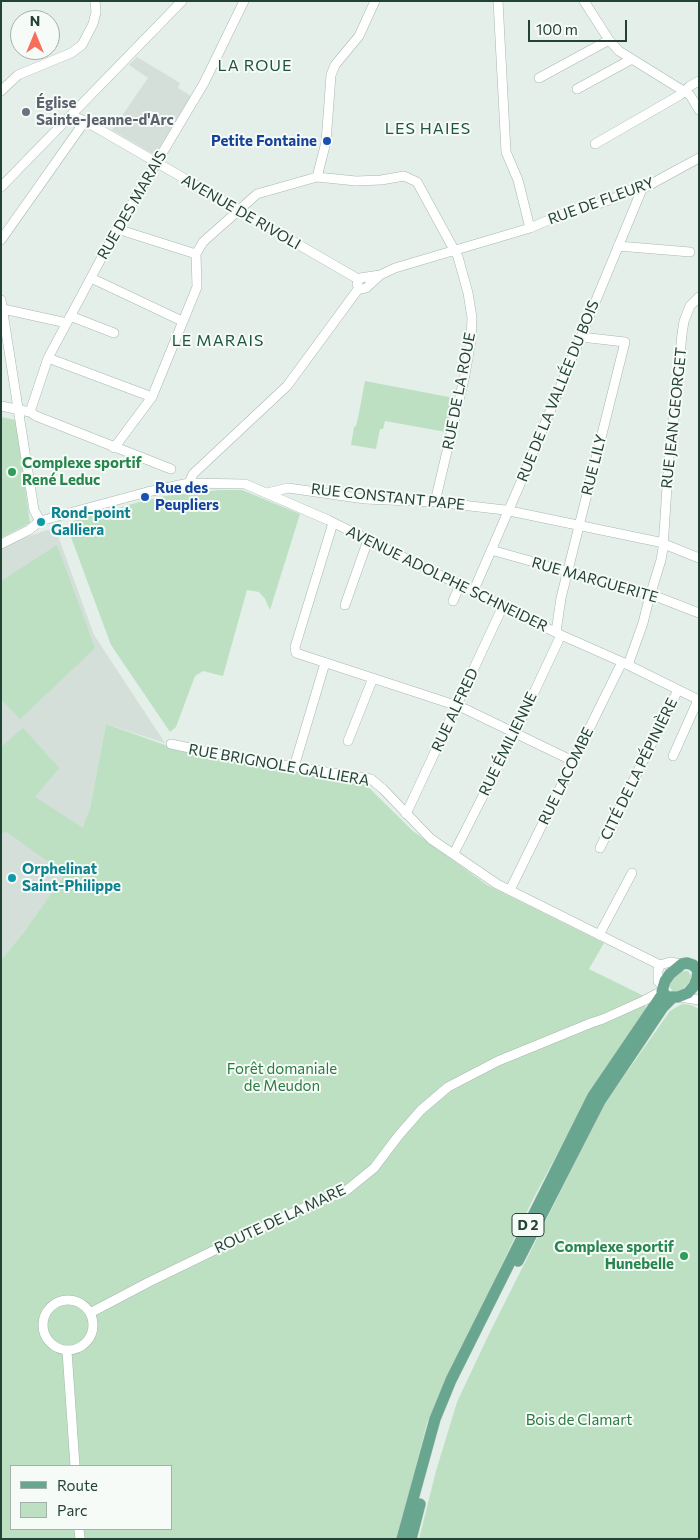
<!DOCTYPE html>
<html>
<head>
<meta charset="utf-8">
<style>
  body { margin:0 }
  #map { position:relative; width:700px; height:1540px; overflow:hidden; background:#e5efe9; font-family:Commissioner,sans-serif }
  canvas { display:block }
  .frame { position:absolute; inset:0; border:2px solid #234236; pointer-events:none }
  .legend { position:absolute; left:10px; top:1465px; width:162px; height:65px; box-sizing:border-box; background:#f6fbf8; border:1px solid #a2b1aa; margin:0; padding:6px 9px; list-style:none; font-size:15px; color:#234236 }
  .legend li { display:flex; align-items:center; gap:10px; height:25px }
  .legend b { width:25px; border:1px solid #a2b1aa }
  .north { position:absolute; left:10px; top:10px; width:50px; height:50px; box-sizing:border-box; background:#f6fbf8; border:1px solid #a2b1aa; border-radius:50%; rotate:0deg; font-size:14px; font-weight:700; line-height:20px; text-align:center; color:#234236 }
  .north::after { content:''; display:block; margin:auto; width:18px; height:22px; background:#f76f5a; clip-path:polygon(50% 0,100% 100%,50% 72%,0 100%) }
  .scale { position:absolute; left:528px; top:20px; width:99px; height:22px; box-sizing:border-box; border:2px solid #234236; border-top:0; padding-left:6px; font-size:15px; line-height:18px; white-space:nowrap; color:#234236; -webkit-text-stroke:4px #f6fbf8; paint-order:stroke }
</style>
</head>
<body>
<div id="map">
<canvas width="700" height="1540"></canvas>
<div class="frame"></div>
<ul class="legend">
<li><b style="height:6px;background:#68a68f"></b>Route</li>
<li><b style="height:14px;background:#bde0c3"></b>Parc</li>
</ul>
<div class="north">N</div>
<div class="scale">100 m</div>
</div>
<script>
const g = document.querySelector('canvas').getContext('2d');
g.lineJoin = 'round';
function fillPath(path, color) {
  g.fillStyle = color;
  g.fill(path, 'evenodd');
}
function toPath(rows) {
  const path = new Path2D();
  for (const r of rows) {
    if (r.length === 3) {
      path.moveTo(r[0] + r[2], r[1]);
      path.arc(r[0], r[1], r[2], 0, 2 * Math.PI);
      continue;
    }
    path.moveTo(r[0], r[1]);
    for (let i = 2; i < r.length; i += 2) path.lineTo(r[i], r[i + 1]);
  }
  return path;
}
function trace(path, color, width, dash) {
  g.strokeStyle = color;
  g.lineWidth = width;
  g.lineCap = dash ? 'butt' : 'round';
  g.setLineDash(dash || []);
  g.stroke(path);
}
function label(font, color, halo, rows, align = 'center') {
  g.font = font + ' Commissioner,sans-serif';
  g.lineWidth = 4;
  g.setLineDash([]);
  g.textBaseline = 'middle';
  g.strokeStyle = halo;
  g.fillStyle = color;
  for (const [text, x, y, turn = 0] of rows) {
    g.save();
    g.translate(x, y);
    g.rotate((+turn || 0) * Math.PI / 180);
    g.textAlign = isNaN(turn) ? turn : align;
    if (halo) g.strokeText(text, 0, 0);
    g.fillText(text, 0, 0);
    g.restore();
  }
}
const built = toPath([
  [137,57,180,83,178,88,191,96,156,153,153,154,112,130,148,78,129,65],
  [50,529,57,533,94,635,165,743,106,724,90,808,72,865,24,932,1,960,1,548,9,543]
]);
const green = toPath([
  [365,381,454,398,446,432,385,421,383,429,380,429,376,449,351,445,354,427,356,426,359,413],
  [1,417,16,420,30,523,1,538],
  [219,490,242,490,300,514,270,610,265,599,259,592,247,590,223,676,203,671,195,676,176,727,170,732,111,645,69,532,73,521,139,502,165,496],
  [57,545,95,648,20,719,1,699,1,581],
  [106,724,171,747,360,779,413,831,487,885,604,943,589,969,644,996,646,1010,589,1094,531,1203,427,1423,398,1539,1,1539,1,960,24,932,65,874,7,832,1,833,1,747,23,728,59,768,35,797,83,828,90,808],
  [11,1466,171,1466,171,1529,11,1529],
  [680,971,688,971,691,976,690,981,680,992,673,992,668,984],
  [682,1004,691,1005,699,1009,699,1539,419,1539,436,1471,457,1402,489,1334,605,1103,670,1011]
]);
const minor = toPath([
  [498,1,506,152,518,180,530,228],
  [584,1,609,40,619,51,690,95,699,110],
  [539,78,609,40],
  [577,89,632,59],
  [1,91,18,75,71,53,82,45,93,24,96,12,95,1],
  [72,116,85,121,358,279],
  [595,144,680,95,690,86,699,81],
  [317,177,356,181,381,180,404,176,417,182,458,257,468,293,472,318,471,340,465,375,435,502],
  [1,187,182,1],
  [117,229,196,254],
  [1,240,85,121],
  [618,246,690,252],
  [91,278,182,321],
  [359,288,357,284,360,278,380,275,395,268,530,228,581,206,595,205,615,198,627,190,642,189,699,158],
  [359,288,362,289,366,288,378,277],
  [1,300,34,510,40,521],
  [3,309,67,323],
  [70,316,114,333],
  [48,358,152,397],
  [1,406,30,412,36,416,171,469],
  [30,412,48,358,117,229,204,83,244,1],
  [114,448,152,397,197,287,196,254,203,242,257,194,317,177,326,142,331,75,335,65,359,36,375,1],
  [189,483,193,474,287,386,359,288],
  [267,493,288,488,365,499,435,502,505,510,659,542,699,558],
  [333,523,295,647,296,653,461,707,573,761],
  [1,544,29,530,40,521,147,492,189,483,245,484,328,520,561,635,622,662,699,700],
  [491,550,655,596,699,613],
  [473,592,520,484,642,189],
  [453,601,460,585],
  [345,605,368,540],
  [556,632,561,598,625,342,581,337],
  [628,665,643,623,649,599,661,560,663,548,670,441,674,417,682,334,684,321,690,306,699,297],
  [348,741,373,678],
  [171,744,232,757,371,779,383,789,431,839,497,884,660,965],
  [673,756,698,700],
  [294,767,325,663],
  [406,814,503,606],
  [600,848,678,690],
  [454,853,515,733,561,635],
  [510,890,622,662],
  [599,935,632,873],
  [663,987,658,981,658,970,660,965,670,962,682,964],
  [679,997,699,1000],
  [68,1325,25],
  [90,1313,149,1282,256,1230,299,1210,347,1190,374,1168,399,1135,421,1110,448,1087,498,1061,591,1023,603,1019,643,1001,662,991],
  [67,1351,75,1466],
  [79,1529,80,1539]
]);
const major = toPath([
  [687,963,693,965,698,970,697,979,694,986,688,993,678,997,667,997,662,991,665,981,670,974,682,964,687,963],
  [518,1261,600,1101,663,1007,672,998],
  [402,1539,435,1419,451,1380,593,1096,663,993],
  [411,1539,420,1504]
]);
const markers = [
  [26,112,5,"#6b7280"],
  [327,141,5,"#1a4fb4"],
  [12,472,5,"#2e9e5b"],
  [145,497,5,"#1a4fb4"],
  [41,522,5,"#0f9aa8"],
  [12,878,5,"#0f9aa8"],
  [684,1256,5,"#2e9e5b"]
];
const shields = [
  [528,1225,32]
];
const shieldNames = [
  ["D 2",528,1225]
];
const worshipNames = [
  ["Église",36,103],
  ["Sainte-Jeanne-d'Arc",36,120]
];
const transitNames = [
  ["Petite Fontaine",317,141],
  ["Rue des",155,488,"left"],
  ["Peupliers",155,505,"left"]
];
const streetNames = [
  ["RUE DE FLEURY",601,201,-20],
  ["RUE DES MARAIS",132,205,-60],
  ["AVENUE DE RIVOLI",241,212,30],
  ["RUE DE LA ROUE",459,391,-79],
  ["RUE DE LA VALLÉE DU BOIS",558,391,-68],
  ["RUE JEAN GEORGET",674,418,-84],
  ["RUE LILY",594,465,-76],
  ["RUE CONSTANT PAPE",388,497,6],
  ["AVENUE ADOLPHE SCHNEIDER",447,579,26],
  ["RUE MARGUERITE",595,580,16],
  ["RUE ALFRED",455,710,-65],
  ["RUE ÉMILIENNE",508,744,-64],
  ["RUE BRIGNOLE GALLIERA",279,765,10],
  ["CITÉ DE LA PÉPINIÈRE",639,769,-64],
  ["RUE LACOMBE",566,776,-64],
  ["ROUTE DE LA MARE",280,1219,-25]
];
const leisureNames = [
  ["Complexe sportif",22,463],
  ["René Leduc",22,480],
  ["Complexe sportif",674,1247,"right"],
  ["Hunebelle",674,1264,"right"]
];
const cultureNames = [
  ["Rond-point",51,513],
  ["Galliera",51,530],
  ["Orphelinat",22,869],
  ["Saint-Philippe",22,886]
];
const parkNames = [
  ["Forêt domaniale",282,1069],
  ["de Meudon",282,1086],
  ["Bois de Clamart",579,1420]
];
const neighbourhoodNames = [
  ["LA ROUE",255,66],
  ["LES HAIES",428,129],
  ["LE MARAIS",218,341]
];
fillPath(built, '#d3dfd8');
fillPath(green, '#bde0c3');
trace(minor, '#a7b8b0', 10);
trace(major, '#c1cac7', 12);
trace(minor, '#fff', 9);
trace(major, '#68a68f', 11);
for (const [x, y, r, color] of markers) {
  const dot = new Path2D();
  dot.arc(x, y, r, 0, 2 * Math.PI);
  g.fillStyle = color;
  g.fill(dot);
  trace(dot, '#f6fbf8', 2);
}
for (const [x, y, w] of shields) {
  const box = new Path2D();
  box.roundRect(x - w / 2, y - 11.5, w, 23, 4);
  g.fillStyle = '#f6fbf8';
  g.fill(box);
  trace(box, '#234236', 1);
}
label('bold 14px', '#234236', null, shieldNames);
label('bold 15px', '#5b616d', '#f6fbf8', worshipNames, 'left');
label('bold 15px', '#164399', '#f6fbf8', transitNames, 'right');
label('15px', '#234236', '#f6fbf8', streetNames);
label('bold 15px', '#27864d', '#f6fbf8', leisureNames, 'left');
label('bold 15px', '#0d838f', '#f6fbf8', cultureNames, 'left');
label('15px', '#2b7b41', '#f6fbf8', parkNames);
g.letterSpacing = '1px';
label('16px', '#1d5541', '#f6fbf8', neighbourhoodNames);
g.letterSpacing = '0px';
</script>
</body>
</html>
